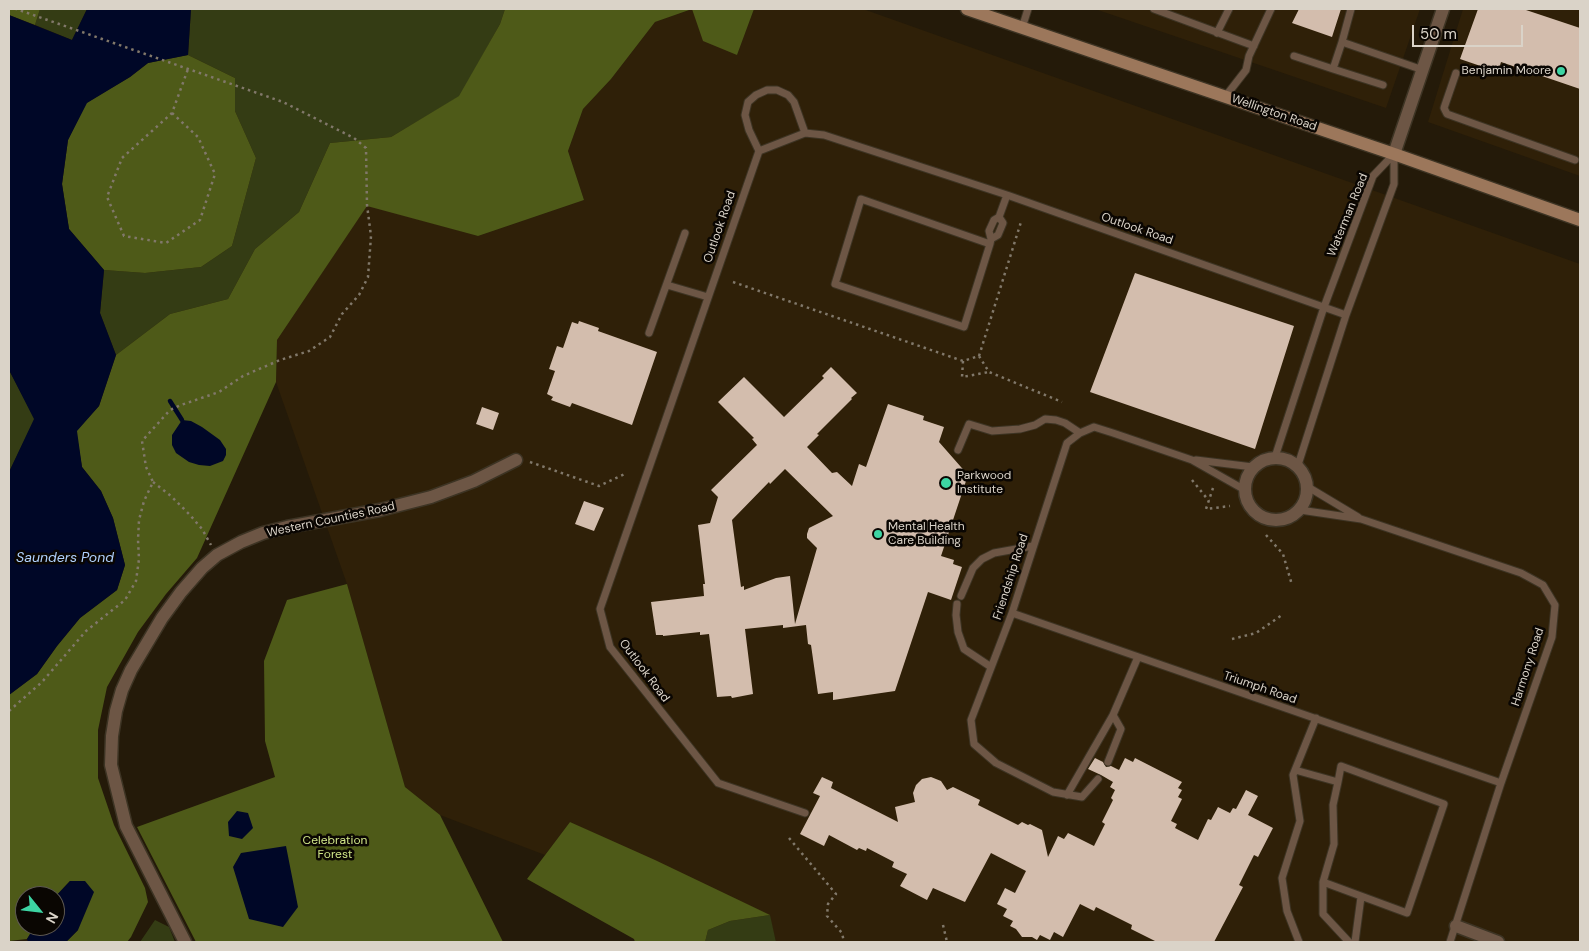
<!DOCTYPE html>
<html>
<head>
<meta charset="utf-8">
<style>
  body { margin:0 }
  #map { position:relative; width:1589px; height:951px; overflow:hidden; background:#241a09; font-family:"DM Sans",sans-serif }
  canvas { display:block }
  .frame { position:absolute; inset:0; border:10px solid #dad3c8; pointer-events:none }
  .north { position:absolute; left:15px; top:886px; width:50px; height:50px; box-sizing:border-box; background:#0a0602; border:1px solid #5d5851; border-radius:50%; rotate:119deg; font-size:14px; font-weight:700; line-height:20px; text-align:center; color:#dad3c8 }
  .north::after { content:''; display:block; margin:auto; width:18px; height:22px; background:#3dd4a3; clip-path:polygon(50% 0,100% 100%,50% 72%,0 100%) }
  .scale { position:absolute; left:1412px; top:25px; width:111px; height:22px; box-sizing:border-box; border:2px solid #dad3c8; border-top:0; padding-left:6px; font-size:15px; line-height:18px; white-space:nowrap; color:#dad3c8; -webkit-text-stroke:4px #0a0602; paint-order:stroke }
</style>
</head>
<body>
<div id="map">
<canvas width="1589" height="951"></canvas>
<div class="frame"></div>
<div class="north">N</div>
<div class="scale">50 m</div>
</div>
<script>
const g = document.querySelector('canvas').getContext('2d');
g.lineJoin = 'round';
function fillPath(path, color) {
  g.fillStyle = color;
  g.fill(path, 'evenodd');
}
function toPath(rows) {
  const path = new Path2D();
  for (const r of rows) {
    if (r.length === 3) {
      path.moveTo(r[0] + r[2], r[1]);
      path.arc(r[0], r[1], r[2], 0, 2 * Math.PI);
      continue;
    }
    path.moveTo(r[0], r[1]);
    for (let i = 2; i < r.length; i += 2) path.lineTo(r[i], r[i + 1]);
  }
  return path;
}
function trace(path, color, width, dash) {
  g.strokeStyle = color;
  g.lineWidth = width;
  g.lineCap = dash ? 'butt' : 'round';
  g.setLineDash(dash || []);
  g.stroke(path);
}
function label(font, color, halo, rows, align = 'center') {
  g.font = font + ' "DM Sans",sans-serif';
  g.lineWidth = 5;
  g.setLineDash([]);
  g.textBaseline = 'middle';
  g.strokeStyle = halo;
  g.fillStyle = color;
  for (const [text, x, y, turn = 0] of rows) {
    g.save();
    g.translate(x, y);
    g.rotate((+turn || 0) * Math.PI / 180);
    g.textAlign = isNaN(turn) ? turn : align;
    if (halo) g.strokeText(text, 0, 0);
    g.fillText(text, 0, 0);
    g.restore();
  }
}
const built = toPath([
  [692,9,737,55,754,9,863,9,1580,264,1580,942,776,942,769,915,570,822,545,855,440,815,405,787,347,584,276,382,277,340,367,205,478,236,584,200,568,151,583,109,611,79,655,22],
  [1095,9,1420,9,1386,108],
  [1463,9,1580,9,1580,176,1428,122]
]);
const green = toPath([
  [40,9,87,9,72,40,35,25],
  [191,9,505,9,500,24,460,96,391,137,330,143,299,212,255,249,228,299,170,314,116,355,100,313,104,270,145,273,201,267,232,246,256,158,235,111,235,78,188,55],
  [9,370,35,419,9,472],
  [770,915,776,942,705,942,708,930,730,921],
  [155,920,169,927,175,942,140,942]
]);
const forest = toPath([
  [9,9,40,9,35,25,9,15],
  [505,9,754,9,737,55,703,41,692,9,655,22,611,79,583,109,568,151,584,200,478,236,367,206,277,340,276,382,197,558,166,594,138,632,107,687,98,730,98,778,114,825,145,888,148,902,131,937,127,942,66,942,78,930,70,881,55,897,55,896,25,896,25,926,35,926,27,939,9,941,9,695,37,674,57,646,80,618,117,590,125,565,113,518,101,491,82,467,76,431,99,406,116,355,170,314,228,299,255,249,299,212,330,143,391,137,459,96,500,24],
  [188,55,235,78,235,111,256,158,232,246,201,267,145,273,104,270,69,229,62,184,68,140,86,103,130,77,148,63],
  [347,584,405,787,440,815,503,942,196,942,137,827,275,777,265,741,264,661,287,600],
  [570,822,655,860,770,915,730,921,708,930,705,942,635,942,634,939,527,879]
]);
const water = toPath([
  [87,9,191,9,188,55,148,63,130,77,87,103,68,140,62,184,69,229,104,270,100,313,116,355,99,406,77,431,82,467,101,491,113,518,125,565,117,590,80,618,57,646,37,674,9,695,9,472,34,419,9,370,9,15,72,40],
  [182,420,191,421,202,427,220,440,226,449,226,455,223,461,210,466,199,465,189,462,176,453,172,445,172,435],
  [237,811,248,813,253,828,242,839,229,836,228,822],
  [286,846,298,907,283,927,249,919,233,867,241,853],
  [70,881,85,881,94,892,78,930,66,942,28,942,27,939,35,926,55,926,55,897]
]);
const stream = toPath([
  [170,401,182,420]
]);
const building = toPath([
  [1299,9,1341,9,1332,37,1292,23],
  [1478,9,1523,9,1580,28,1580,89,1501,62,1498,72,1460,59],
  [1135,273,1294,326,1255,449,1090,392],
  [579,321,599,328,598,331,657,352,632,425,572,403,570,407,551,400,553,397,547,394,555,371,549,369,557,346,563,348,572,322,578,324],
  [831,367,857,393,851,398,852,399,817,434,819,435,807,447,832,473,837,472,852,486,859,464,866,467,888,404,924,416,923,420,944,427,939,442,968,475,941,556,954,560,953,564,962,567,951,600,928,592,895,691,833,700,833,692,818,694,811,645,808,644,806,625,783,628,783,625,745,629,753,694,732,698,731,696,717,697,709,634,700,635,700,632,663,636,663,635,656,635,651,602,704,596,703,584,705,584,698,525,710,523,718,497,711,490,757,445,752,439,754,438,718,402,744,377,784,417,824,378,822,376],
  [785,469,833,516,809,528,807,534,807,538,817,548,795,624,790,576,776,578,744,590,744,586,741,587,732,520,769,482,770,484],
  [482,407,499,413,493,430,476,424],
  [584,501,604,508,594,531,575,524],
  [1095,758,1103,762,1106,767,1111,766,1119,770,1125,758,1133,762,1135,758,1182,782,1178,788,1182,790,1178,797,1182,799,1171,821,1177,824,1175,828,1198,840,1208,819,1211,820,1218,807,1230,813,1233,808,1236,809,1246,790,1258,796,1248,815,1273,828,1258,857,1254,855,1239,885,1243,887,1214,942,1157,942,1131,929,1132,925,1096,907,1094,911,1080,904,1063,937,1054,932,1050,940,1040,935,1037,940,1032,937,1022,937,1016,929,1010,926,1013,921,1003,916,1007,909,997,904,1005,888,1015,893,1026,871,991,853,965,902,933,888,927,900,900,886,907,874,892,867,894,862,867,848,866,851,859,848,857,850,829,835,824,846,800,834,820,796,813,793,822,777,833,782,831,788,898,822,895,807,915,802,913,793,916,785,922,779,931,777,941,781,947,790,953,787,980,800,978,805,1018,825,1022,822,1028,825,1030,824,1042,830,1048,857,1058,836,1064,839,1068,833,1094,846,1105,824,1102,822,1113,800,1111,798,1115,790,1110,787,1113,782,1101,775,1088,769]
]);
const path = toPath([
  [172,113,198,137,215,174,200,220,166,243,124,236,107,197,122,158,172,113,188,69],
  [733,282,963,361,979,356,989,372,1062,402],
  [979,356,1021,222],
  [963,361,962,377,989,372],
  [530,462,599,486,627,473],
  [1192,480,1209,501],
  [153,482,171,496,190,515,202,529,211,545],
  [1213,488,1206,509,1230,506],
  [1266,535,1283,554,1292,585],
  [1232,639,1256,633,1282,615],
  [9,711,42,682,86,631,125,600,136,581,139,559,138,540,139,520,144,501,153,482,146,467,142,441,170,410,181,405,219,392,243,376,280,360,309,351,330,337,342,314,359,295,368,277,371,236,367,205,366,148,354,138,283,102,16,9],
  [789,838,836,894,828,904,827,916,842,933,844,942],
  [943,925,947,942]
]);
const service = toPath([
  [1154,9,1254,46],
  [1351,9,1342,42,1423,70],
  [1022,28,1028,9],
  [1217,33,1229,9],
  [1294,56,1333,69,1342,42],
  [1333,69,1383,85],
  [1456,73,1445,105,1444,108,1447,114,1575,160],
  [1225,97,1246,70,1249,56,1271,9],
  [759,151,749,130,745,115,748,102,756,95,767,90,777,90,788,95,794,102,805,133],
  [999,217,1003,223,998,235,991,239,989,231,994,220,999,217,1007,195],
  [990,244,861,199,835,284,964,327,990,244,991,239],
  [667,285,708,297],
  [649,333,685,233],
  [958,450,969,424,992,431,1020,429,1035,425,1045,419,1056,420,1065,423,1080,433],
  [1275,457,1324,307,1373,176,1394,154],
  [1196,460,1253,467],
  [1298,465,1346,315,1394,184,1394,154],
  [1308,487,1358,517],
  [1300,510,1361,519,1521,573,1543,585,1555,605,1552,637,1501,783,1450,942],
  [961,596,973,568,982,559,994,553,1033,546],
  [957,604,956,615,958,632,964,649,991,667],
  [1012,613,1501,783],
  [1108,762,1121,729,1113,715,1138,657],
  [1295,770,1338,782,1333,805,1334,844,1323,882,1323,914,1349,942],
  [1098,779,1082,797,1053,792,996,763,974,744,971,720,1012,613,1067,443,1080,433,1094,427,1113,433,1192,460,1245,490],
  [1067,795,1113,715],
  [805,813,718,783,610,647,600,609,759,151,805,133,824,135,1007,195,1346,315],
  [1323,882,1407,913,1444,804,1341,766,1338,782],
  [1299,942,1287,911,1282,878,1300,821,1293,775,1316,718],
  [1355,942,1361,897]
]);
const minor = toPath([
  [1394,154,1443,9],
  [1276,489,31],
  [1456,926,1498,942],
  [185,942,126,826,111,765,112,736,116,711,122,690,131,670,162,618,181,592,202,568,217,555,241,542,263,533,287,527,380,510,431,497,474,481,516,460]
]);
const secondary = toPath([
  [967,9,1394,154,1580,220]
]);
const markers = [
  [1561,71,5,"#3dd4a3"],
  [946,483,6,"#3dd4a3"],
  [878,534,5,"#3dd4a3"]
];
const poiNames = [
  ["Benjamin Moore",1551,71,"right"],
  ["Parkwood",957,476],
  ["Institute",957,490],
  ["Mental Health",888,527],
  ["Care Building",888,541]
];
const streetNames = [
  ["Wellington Road",1274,113,19],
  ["Waterman Road",1348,215,-68],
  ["Outlook Road",720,227,-71],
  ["Outlook Road",1137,229,19],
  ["Western Counties Road",331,520,-12],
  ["Friendship Road",1011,577,-72],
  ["Harmony Road",1528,667,-72],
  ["Outlook Road",644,671,53],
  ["Triumph Road",1260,688,19]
];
const parkNames = [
  ["Celebration",335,841],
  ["Forest",335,855]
];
const waterNames = [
  ["Saunders Pond",65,558]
];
fillPath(built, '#2f2008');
fillPath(green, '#343c14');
fillPath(forest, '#4e5a18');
fillPath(water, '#000727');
trace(stream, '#000727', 4.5);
fillPath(building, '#d3bdad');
trace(service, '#3d3424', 9);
trace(minor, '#3d3424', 15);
trace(secondary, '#3d3424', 15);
trace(path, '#81786a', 2.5, [2.5, 4]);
trace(service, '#6d5645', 7);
trace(minor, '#6d5645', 12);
trace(secondary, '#9c775b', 12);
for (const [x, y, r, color] of markers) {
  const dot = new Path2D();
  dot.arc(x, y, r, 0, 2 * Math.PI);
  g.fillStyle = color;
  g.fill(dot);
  trace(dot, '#0a0602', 2);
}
label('12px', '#dad3c8', '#0a0602', poiNames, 'left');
label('12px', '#dad3c8', '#0a0602', streetNames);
label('12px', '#d0e588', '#0a0602', parkNames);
label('italic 14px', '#afd0fc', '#0a0602', waterNames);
</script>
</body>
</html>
